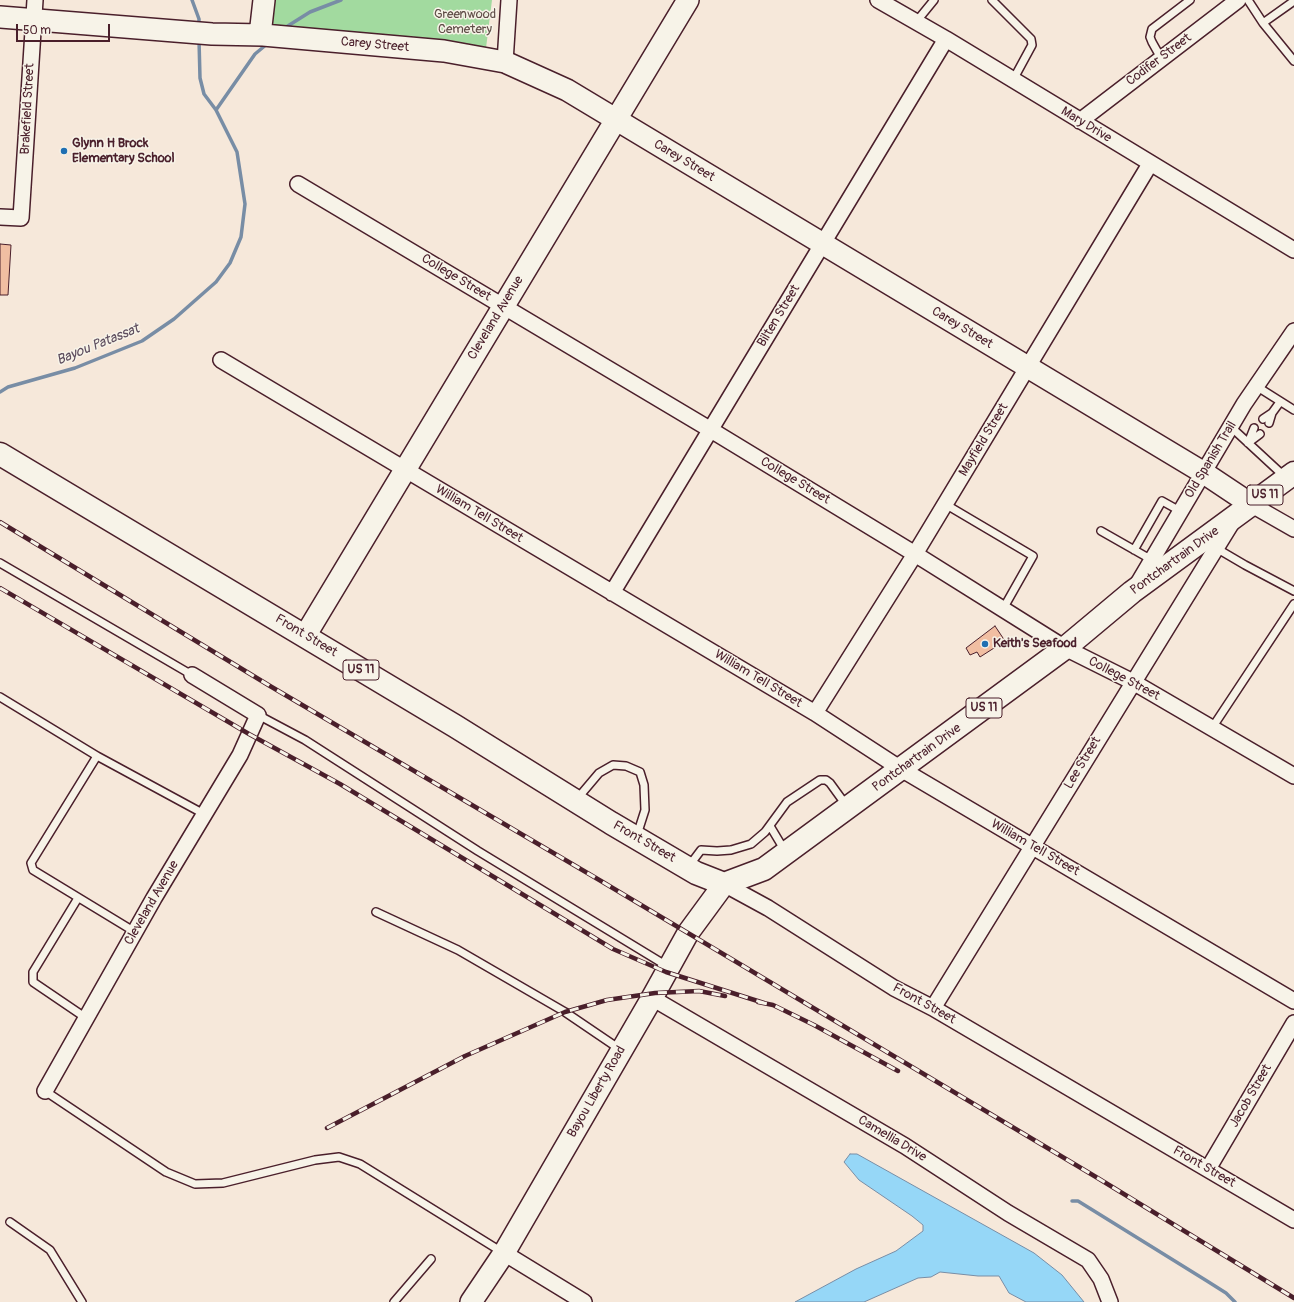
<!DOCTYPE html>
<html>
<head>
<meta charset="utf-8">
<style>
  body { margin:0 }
  #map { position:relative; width:1294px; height:1302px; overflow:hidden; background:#f6e8da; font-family:Pangolin,sans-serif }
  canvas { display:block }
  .scale { position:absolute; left:16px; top:24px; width:94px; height:18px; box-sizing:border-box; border:2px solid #4a1f2b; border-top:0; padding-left:5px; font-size:12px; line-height:14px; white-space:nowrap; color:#4a1f2b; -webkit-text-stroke:3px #f7f3e8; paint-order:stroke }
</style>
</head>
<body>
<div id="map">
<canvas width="1294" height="1302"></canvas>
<div class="scale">50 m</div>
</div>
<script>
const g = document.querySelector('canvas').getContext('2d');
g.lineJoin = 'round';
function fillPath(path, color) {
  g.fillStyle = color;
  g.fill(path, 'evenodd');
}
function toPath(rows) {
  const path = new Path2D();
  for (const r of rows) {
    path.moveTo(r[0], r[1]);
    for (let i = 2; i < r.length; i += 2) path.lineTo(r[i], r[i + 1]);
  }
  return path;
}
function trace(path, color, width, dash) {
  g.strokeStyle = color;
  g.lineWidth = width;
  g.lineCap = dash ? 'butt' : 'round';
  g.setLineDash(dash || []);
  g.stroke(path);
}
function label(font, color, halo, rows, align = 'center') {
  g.font = font + ' Pangolin,sans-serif';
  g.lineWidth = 3;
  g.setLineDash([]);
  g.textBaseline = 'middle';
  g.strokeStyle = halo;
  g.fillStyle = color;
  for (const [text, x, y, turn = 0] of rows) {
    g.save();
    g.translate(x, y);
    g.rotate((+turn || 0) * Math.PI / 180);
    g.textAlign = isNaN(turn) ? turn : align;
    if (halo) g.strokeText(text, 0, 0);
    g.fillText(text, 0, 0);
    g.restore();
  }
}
const green = toPath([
  [273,0,492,0,486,48,270,30]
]);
const water = toPath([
  [850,1154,857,1154,1034,1253,1062,1275,1084,1302,1026,1302,1009,1293,999,1276,978,1276,940,1272,931,1277,918,1278,864,1302,795,1302,856,1269,896,1251,923,1231,923,1225,912,1216,859,1180,844,1162,850,1154]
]);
const stream = toPath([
  [192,0,199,19,199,26],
  [283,29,310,12,341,0],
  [216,110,255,54,267,44],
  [0,392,8,387,75,368,142,341,174,319,216,282,230,263,241,237,245,204,237,152,216,110,204,94,200,78,199,40],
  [1072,1201,1078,1201,1207,1281,1226,1293,1235,1302]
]);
const building = toPath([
  [0,244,11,245,8,295,0,295,0,244],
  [995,626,1005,641,980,657,977,652,970,655,966,648,995,626]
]);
const lane = toPath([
  [992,0,1031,39,1032,45,1013,80],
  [1248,0,1263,23,1294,61],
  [916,22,934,0],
  [1263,23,1294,1],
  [1161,58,1152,42,1150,37,1152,29,1190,0],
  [1256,386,1294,410],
  [1263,419,1272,413,1280,402],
  [1269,423,1272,413],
  [1231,427,1285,477],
  [1248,443,1254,428],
  [1248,443,1260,434],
  [945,504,1033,556,1003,609],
  [1101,531,1152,560],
  [1216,548,1245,565,1294,591],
  [1134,550,1162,501,1180,511],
  [0,563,192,675],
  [0,697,97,756,204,814],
  [258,715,305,740,478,851,667,966],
  [1212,728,1294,604],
  [97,756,31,863,33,870,135,932],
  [577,799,599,773,613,765,626,766,640,772,644,785,645,810,637,835],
  [770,826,785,851],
  [689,866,701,850,717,851,731,850,751,844,765,832,787,802,820,780,826,780,830,783,846,805],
  [78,898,33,972,33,982,86,1018],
  [376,912,458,950,565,1012,621,1050],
  [45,1091,166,1172,195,1184,223,1183,315,1160,339,1157,360,1164,502,1252],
  [10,1222,50,1250,82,1302],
  [394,1302,431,1259]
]);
const street = toPath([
  [878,0,946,39,1294,250],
  [505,62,509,0],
  [1080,121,1238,0],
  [298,184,711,430,915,554,1065,648,1133,682,1294,776],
  [0,217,21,218,35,0],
  [221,360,815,713,901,769,1294,1001],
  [1252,505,1294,529],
  [1137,585,1244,404,1294,331],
  [612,593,946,39],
  [815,713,915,554,1150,164],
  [724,884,768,908,894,988,933,1008,1294,1220],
  [652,998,905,1146,1008,1213,1088,1260,1101,1279,1110,1302],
  [933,1008,1231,524],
  [45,1091,154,898,240,755,258,715,192,675],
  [1208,1169,1294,1023],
  [504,1253,584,1302]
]);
const secondary = toPath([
  [0,17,212,34,263,35,444,51,505,62,567,90,1204,473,1252,505],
  [260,35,264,0],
  [305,636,688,0],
  [471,1302,504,1253,652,998,688,933,724,884]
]);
const primary = toPath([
  [0,454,455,726,611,823,696,873,724,884,764,869,1065,648,1132,592,1294,473]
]);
const rail = toPath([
  [0,522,270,686,601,881,1096,1177,1294,1298],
  [0,588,249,734,340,784,613,949,666,972,764,1003],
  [758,1002,773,1005,814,1025,898,1071],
  [327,1128,465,1056,565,1012,607,1000,655,993,699,991,725,996]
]);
const markers = [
  [64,151,4,"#1f6fb2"],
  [985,644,4,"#1f6fb2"]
];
const shields = [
  [1265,495,36],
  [361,670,36],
  [984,708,36]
];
const shieldNames = [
  ["US 11",1265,495],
  ["US 11",361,670],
  ["US 11",984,708]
];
const parkNames = [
  ["Greenwood",465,15],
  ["Cemetery",465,30]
];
const streetNames = [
  ["Carey Street",375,45,5],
  ["Codifer Street",1159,60,-37],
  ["Brakefield Street",28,109,-87],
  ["Mary Drive",1086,125,31],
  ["Carey Street",684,161,31],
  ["College Street",456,278,31],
  ["Bilten Street",779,316,-59],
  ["Cleveland Avenue",496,318,-59],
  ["Carey Street",962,328,31],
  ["Mayfield Street",984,440,-59],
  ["Old Spanish Trail",1211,460,-59],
  ["College Street",795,481,31],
  ["William Tell Street",479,514,31],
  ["Pontchartrain Drive",1175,561,-36],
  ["Front Street",306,636,31],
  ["William Tell Street",758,679,31],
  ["College Street",1124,679,28],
  ["Pontchartrain Drive",917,758,-36],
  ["Lee Street",1083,763,-59],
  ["Front Street",644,842,30],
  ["William Tell Street",1035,848,30],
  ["Cleveland Avenue",152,903,-60],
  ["Front Street",924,1004,29],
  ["Bayou Liberty Road",597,1092,-60],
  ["Jacob Street",1251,1096,-60],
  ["Camellia Drive",892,1139,31],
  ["Front Street",1204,1167,30]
];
const poiNames = [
  ["Glynn H Brock",72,144],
  ["Elementary School",72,159],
  ["Keith's Seafood",993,644]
];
const waterNames = [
  ["Bayou Patassat",98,345,-22]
];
fillPath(green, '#a2da9f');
fillPath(water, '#96d7f7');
trace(water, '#788da5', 1);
trace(stream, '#788da5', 3.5);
fillPath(building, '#f1bea2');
trace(building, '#4a1f2b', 1);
trace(lane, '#4a1f2b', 10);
trace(street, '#4a1f2b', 18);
trace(secondary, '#4a1f2b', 24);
trace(primary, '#4a1f2b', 25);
trace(lane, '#f7f3e8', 7);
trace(street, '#f7f3e8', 15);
trace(secondary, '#f7f3e8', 21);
trace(primary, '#f7f3e8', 22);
trace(rail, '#4a1f2b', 4.5);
trace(rail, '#f7f3e8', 3, [9]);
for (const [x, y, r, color] of markers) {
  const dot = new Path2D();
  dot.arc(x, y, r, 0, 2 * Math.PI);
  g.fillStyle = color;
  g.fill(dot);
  trace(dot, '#f7f3e8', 1.5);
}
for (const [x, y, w] of shields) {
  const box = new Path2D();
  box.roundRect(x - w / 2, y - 10, w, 20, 3);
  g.fillStyle = '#f7f3e8';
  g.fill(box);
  trace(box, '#4a1f2b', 1);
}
label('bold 12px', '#4a1f2b', null, shieldNames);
label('13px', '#604e48', '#f7f3e8', parkNames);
label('13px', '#4a1f2b', '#f7f3e8', streetNames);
label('bold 13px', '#4a1f2b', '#f7f3e8', poiNames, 'left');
label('italic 14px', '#5d4d5e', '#f7f3e8', waterNames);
</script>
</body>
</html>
